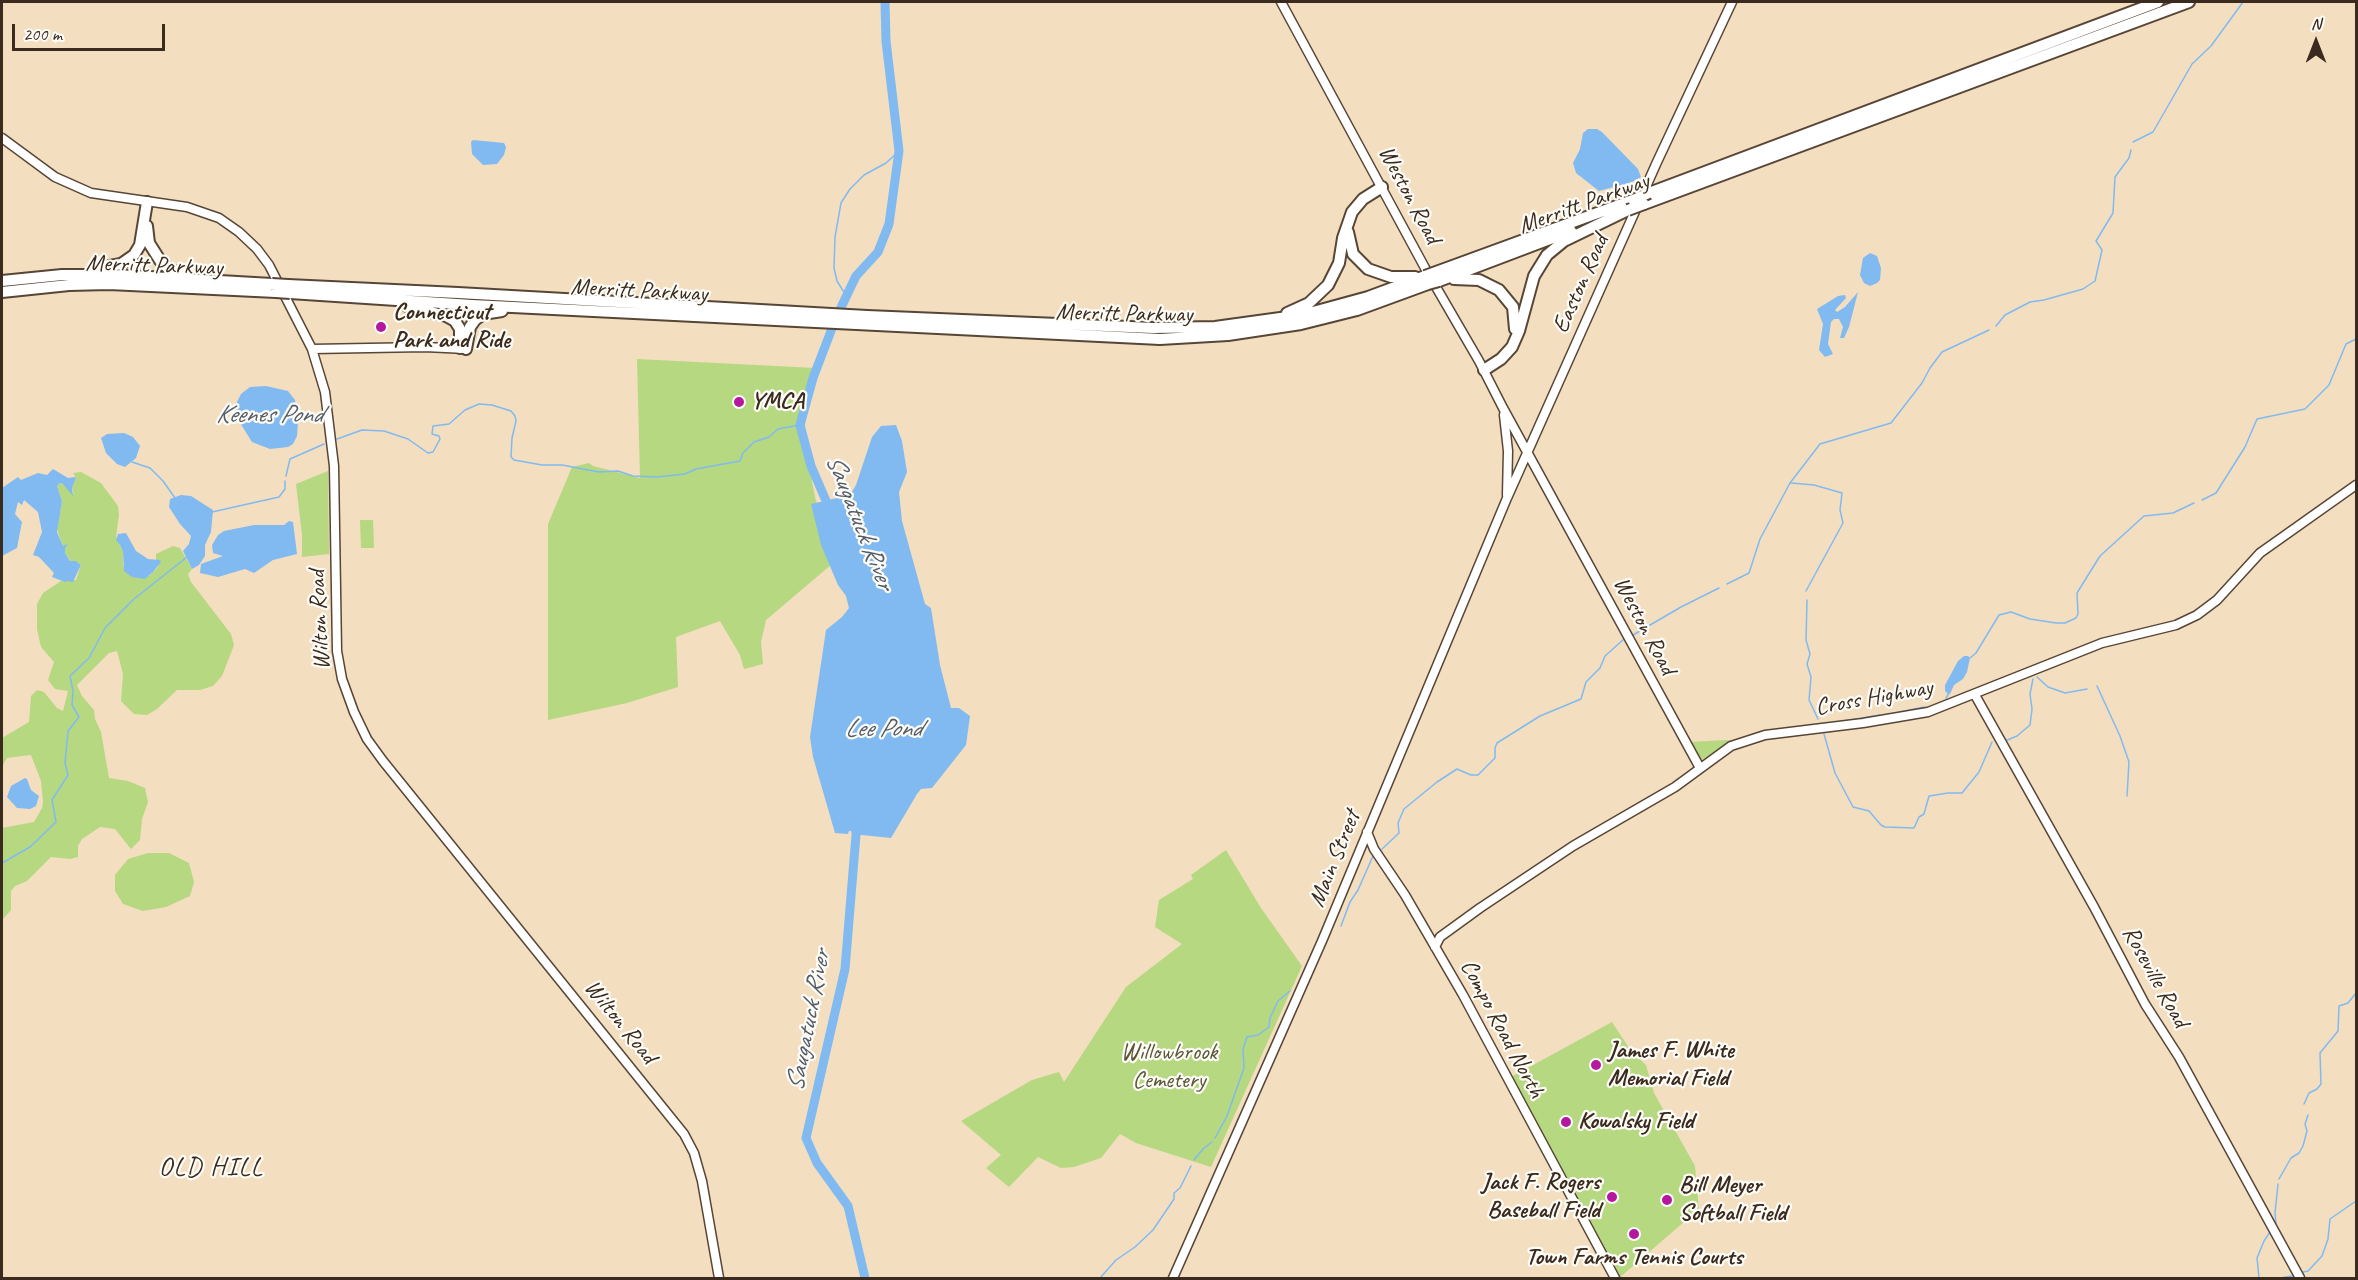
<!DOCTYPE html>
<html>
<head>
<meta charset="utf-8">
<style>
  body { margin:0 }
  #map { position:relative; width:2358px; height:1280px; overflow:hidden; background:#f3dec0; font-family:Caveat,sans-serif }
  canvas { display:block }
  .frame { position:absolute; inset:0; border:3px solid #3b2a1e; pointer-events:none }
  .north { position:absolute; left:2286px; top:12px; width:60px; height:60px; -webkit-text-stroke:4px #fdfcf7; paint-order:stroke; rotate:0deg; font-size:16px; font-weight:700; line-height:24px; text-align:center; color:#3b2a1e }
  .north::after { content:''; display:block; margin:auto; width:21px; height:27px; background:#3b2a1e; clip-path:polygon(50% 0,100% 100%,50% 72%,0 100%) }
  .scale { position:absolute; left:12px; top:24px; width:153px; height:27px; box-sizing:border-box; border:3px solid #3b2a1e; border-top:0; padding-left:8px; font-size:18px; line-height:21px; white-space:nowrap; color:#3b2a1e; -webkit-text-stroke:4px #fdfcf7; paint-order:stroke }
</style>
</head>
<body>
<div id="map">
<canvas width="2358" height="1280"></canvas>
<div class="frame"></div>
<div class="north">N</div>
<div class="scale">200 m</div>
</div>
<script>
const g = document.querySelector('canvas').getContext('2d');
g.lineJoin = 'round';
function fillPath(path, color) {
  g.fillStyle = color;
  g.fill(path, 'evenodd');
}
function toPath(rows) {
  const path = new Path2D();
  for (const r of rows) {
    path.moveTo(r[0], r[1]);
    for (let i = 2; i < r.length; i += 2) path.lineTo(r[i], r[i + 1]);
  }
  return path;
}
function trace(path, color, width, dash) {
  g.strokeStyle = color;
  g.lineWidth = width;
  g.lineCap = dash ? 'butt' : 'round';
  g.setLineDash(dash || []);
  g.stroke(path);
}
function label(font, color, halo, rows, align = 'center') {
  g.font = font + ' Caveat,sans-serif';
  g.lineWidth = 4.5;
  g.setLineDash([]);
  g.textBaseline = 'middle';
  g.strokeStyle = halo;
  g.fillStyle = color;
  for (const [text, x, y, turn = 0] of rows) {
    g.save();
    g.translate(x, y);
    g.rotate((+turn || 0) * Math.PI / 180);
    g.textAlign = isNaN(turn) ? turn : align;
    if (halo) g.strokeText(text, 0, 0);
    g.fillText(text, 0, 0);
    g.restore();
  }
}
const green = toPath([
  [637,359,815,368,808,387,805,427,812,482,816,501,830,534,832,564,766,620,761,642,763,664,744,669,740,655,720,621,676,637,678,687,627,703,548,720,548,524,572,467,589,463,593,466,640,478],
  [328,471,329,554,302,557,302,535,296,484],
  [81,472,101,483,118,506,119,515,116,537,123,552,123,566,149,576,158,567,159,560,156,560,156,554,173,546,180,548,192,569,188,574,191,582,231,634,234,645,222,676,213,686,200,690,177,690,157,709,147,715,134,714,121,701,123,674,117,651,109,653,77,685,82,696,94,710,95,719,101,732,109,778,128,781,145,788,148,802,142,819,140,840,131,849,115,829,100,827,82,839,78,846,78,857,70,859,51,857,27,881,15,886,11,891,11,910,2,920,2,828,34,822,42,808,43,802,41,781,31,755,7,758,2,767,2,738,29,722,31,696,37,690,44,692,57,708,63,711,68,691,55,689,48,680,54,662,41,647,37,629,37,604,43,593,61,581,76,580,81,565,76,561,71,562,65,553,57,529,62,501,57,486,60,483,63,484,74,494,72,488,76,478,73,473],
  [360,520,373,520,374,548,361,548],
  [1726,740,1733,741,1701,760,1689,742],
  [1226,850,1261,908,1302,966,1211,1167,1136,1143,1120,1134,1101,1158,1074,1167,1061,1168,1038,1157,1009,1187,986,1168,1001,1155,961,1121,1032,1080,1059,1072,1064,1082,1126,987,1182,944,1155,927,1159,900,1193,879,1191,875],
  [148,853,169,853,189,863,194,882,190,896,166,907,143,911,123,904,115,891,115,875,128,859],
  [1612,1022,1631,1051,1646,1065,1654,1093,1695,1166,1699,1209,1619,1278,1617,1278,1511,1077]
]);
const water = toPath([
  [1588,129,1597,129,1602,132,1638,169,1641,177,1632,182,1599,191,1576,173,1573,163,1580,149,1583,133],
  [473,140,504,143,506,147,504,155,497,164,483,165,472,154,471,142],
  [1870,253,1877,256,1881,268,1880,280,1877,283,1870,286,1864,283,1860,275,1863,258],
  [1858,292,1849,327,1844,338,1840,338,1843,327,1839,319,1834,319,1831,322,1828,344,1833,354,1825,357,1819,350,1823,324,1817,309,1838,296,1845,295,1846,298,1835,310,1837,312,1845,307],
  [266,386,288,391,295,400,298,422,297,436,293,444,288,447,270,449,252,442,237,418,235,406,241,394,250,387],
  [896,425,902,441,907,472,899,492,902,521,925,604,931,608,940,665,951,708,959,708,970,716,966,745,932,788,921,789,917,794,891,838,852,834,851,831,849,831,848,834,835,833,813,757,810,737,826,630,842,617,849,608,846,596,838,585,821,545,811,504,850,495,856,485,872,437,881,426],
  [124,433,133,437,140,446,136,458,125,467,117,464,106,453,101,438,107,434],
  [53,469,68,478,75,477,76,478,72,488,73,496,63,484,60,483,57,486,62,501,57,532,63,546,68,544,65,548,65,553,70,561,76,561,81,565,73,582,68,581,65,582,52,577,54,573,39,557,33,555,42,532,38,512,24,500,22,505,18,502,15,514,22,522,17,548,2,556,2,488,18,477,21,480,38,473,47,475],
  [181,495,191,496,213,510,211,532,205,545,205,556,199,565,192,569,183,551,189,544,191,536,180,524,169,507,170,499],
  [289,521,293,522,297,554,273,560,254,573,245,569,218,577,200,573,201,564,223,556,213,553,212,545,218,535,224,531,254,525,284,525],
  [126,533,136,551,148,559,160,560,161,562,153,572,145,579,132,577,124,571,123,552,120,545,116,540,118,534],
  [1964,656,1968,656,1970,658,1967,672,1963,679,1954,685,1950,694,1948,694,1945,691,1945,685,1958,661],
  [25,778,27,779,31,790,39,796,36,806,30,809,17,808,7,797,11,786]
]);
const stream = toPath([
  [2133,142,2153,132,2192,64,2211,46,2243,2],
  [847,297,837,281,834,268,835,237,841,203,850,189,864,175,886,163,899,151],
  [1996,326,2005,315,2030,302,2044,300,2083,289,2095,281,2102,250,2096,241,2113,213,2115,177,2129,158,2131,150],
  [337,439,362,430,384,431,408,439,428,453,433,452,440,439,439,436,432,434,433,426,449,424,465,410,479,404,492,405,511,411,515,416,516,421,512,438,511,457,514,460,542,465,562,465,599,472,618,471,633,476,657,477,685,474,696,469,740,461,743,453,754,442,769,437,778,429,800,425],
  [132,462,150,468,163,481,175,498],
  [286,476,290,459,324,444],
  [1791,483,1814,485,1842,493,1840,510,1843,523,1806,591],
  [2202,500,2216,493,2245,447,2257,419,2305,409,2329,385,2346,344,2356,339],
  [212,512,279,497,285,489,285,481],
  [1727,584,1749,573,1760,539,1790,483,1820,444,1891,423,1922,383,1930,368,1942,352,1989,330],
  [1807,600,1806,640,1810,654,1807,664,1811,677,1809,700,1818,719],
  [1633,635,1681,607,1719,588],
  [1970,658,1976,653,1999,615,2011,612,2030,619,2056,623,2065,623,2076,618,2078,614,2077,593,2100,556,2144,516,2173,513,2194,503],
  [2037,677,2048,687,2065,693,2087,689],
  [2097,686,2120,736,2129,762,2127,796],
  [1946,698,1949,693],
  [1886,715,1924,707],
  [1838,722,1880,715],
  [1824,734,1835,773,1853,807,1869,811,1881,825,1885,827,1914,828,1919,817,1924,814,1929,796,1948,793,1962,793,1979,772,1992,742],
  [2005,741,2017,736,2030,725,2032,709,2030,694,2033,679],
  [1382,849,1399,833,1398,823,1404,809,1437,782,1457,769,1471,775,1478,775,1495,758,1495,748,1497,743,1540,716,1581,699,1586,682,1600,668,1605,656,1624,639],
  [2,863,30,847,56,822,52,800,68,775,65,763,68,731,79,717,72,705,73,691,70,676,89,658,105,628,134,599,187,557],
  [1341,926,1350,902,1358,890,1373,856],
  [2304,1104,2309,1093,2317,1089,2321,1084,2320,1053,2338,1031,2339,1006,2348,1003,2356,993],
  [1215,1138,1227,1116,1244,1068,1243,1049,1247,1037,1258,1035,1269,1027,1270,1018,1278,1001,1290,991],
  [1194,1160,1203,1149,1212,1142],
  [2279,1179,2291,1158,2299,1153,2303,1146,2307,1131,2305,1124,2308,1115],
  [2276,1225,2275,1213,2278,1184],
  [2303,1272,2308,1271,2322,1256,2328,1239,2330,1219,2356,1201],
  [1100,1278,1116,1260,1135,1247,1153,1230,1174,1199,1174,1193,1180,1188,1191,1166],
  [2259,1278,2257,1258,2264,1241,2270,1232],
  [2280,1278,2292,1276]
]);
const river = toPath([
  [830,510,811,466,800,425,813,378,836,318,856,276,878,252,889,224,899,151,886,41,885,2],
  [857,823,845,969,806,1138,817,1163,848,1206,865,1278]
]);
const secondary = toPath([
  [1281,2,1425,268,1479,361,1503,408,1700,768],
  [2,138,55,177,91,193,187,207,219,218,239,232,257,249,269,265,312,349,325,392,334,466,337,651,342,679,354,712,367,739,383,761,684,1134,694,1153,702,1181,719,1278],
  [312,349,425,347,466,349],
  [1504,415,1508,451,1507,495],
  [1975,695,2094,907,2145,1004,2179,1057,2300,1278],
  [1367,832,1374,849,1405,895,1463,995,1615,1278],
  [1435,947,1440,937,1480,908,1573,846,1675,787,1731,746,1765,735,1863,723,1928,712,2102,643,2176,625,2197,615,2217,600,2260,553,2356,485],
  [1173,1278,1322,941,1507,498,1657,162,1732,2]
]);
const highway = toPath([
  [1649,193,2158,2],
  [1644,204,2189,2],
  [147,226,149,243,161,262,170,270,186,274],
  [1348,232,1353,254,1368,269,1391,277,1415,277],
  [94,269,121,264,134,255,140,245,147,202],
  [1436,272,1633,200],
  [1454,279,1479,280,1499,290,1513,307,1515,329],
  [2,281,62,275,115,275,272,284],
  [1439,281,1571,231],
  [288,285,458,293,867,316,1153,328,1215,327,1302,315,1368,297,1425,276],
  [2,292,69,285,109,284,276,292],
  [290,293,472,305,1160,339,1228,335,1301,324,1357,310,1428,284],
  [407,306,446,316,455,321,460,329,460,348],
  [1287,313,1309,303,1328,285,1339,263,1343,238,1352,212,1363,199,1382,187],
  [466,349,470,327,475,320,483,314,502,311],
  [1484,370,1501,359,1512,347,1519,331,1534,276,1547,255,1564,241,1628,210]
]);
const highwayBridge = toPath([
  [1633,200,1649,193],
  [1628,210,1644,204],
  [1425,276,1436,272],
  [272,284,288,285],
  [1428,284,1439,281],
  [276,292,290,293]
]);
const markers = [
  [381,327,6,"#b5179e"],
  [739,402,6,"#b5179e"],
  [1596,1065,6,"#b5179e"],
  [1566,1122,6,"#b5179e"],
  [1612,1197,6,"#b5179e"],
  [1667,1200,6,"#b5179e"],
  [1634,1234,6,"#b5179e"]
];
const streetNames = [
  ["Weston Road",1409,195,62],
  ["Merritt Parkway",1584,204,-20],
  ["Merritt Parkway",154,266,2],
  ["Easton Road",1581,284,-66],
  ["Merritt Parkway",639,291,3],
  ["Merritt Parkway",1124,314,1],
  ["Wilton Road",320,620,-93],
  ["Weston Road",1644,626,62],
  ["Cross Highway",1874,698,-10],
  ["Main Street",1335,859,-68],
  ["Roseville Road",2155,977,61],
  ["Wilton Road",620,1022,51],
  ["Compo Road North",1502,1029,62]
];
const poiNames = [
  ["Connecticut",393,313],
  ["Park and Ride",393,341],
  ["YMCA",751,402],
  ["James F. White",1608,1051],
  ["Memorial Field",1608,1079],
  ["Kowalsky Field",1578,1122],
  ["Jack F. Rogers",1600,1183,"right"],
  ["Baseball Field",1600,1211,"right"],
  ["Bill Meyer",1679,1186],
  ["Softball Field",1679,1214],
  ["Town Farms Tennis Courts",1634,1258,"center"]
];
const parkNames = [
  ["Willowbrook",1169,1053],
  ["Cemetery",1169,1081]
];
const waterNames = [
  ["Keenes Pond",269,415],
  ["Saugatuck River",859,522,68],
  ["Lee Pond",883,729],
  ["Saugatuck River",809,1021,-79]
];
const neighbourhoodNames = [
  ["OLD HILL",211,1168]
];
fillPath(green, '#b5d881');
fillPath(water, '#80baf1');
trace(stream, '#80baf1', 1.5);
trace(river, '#80baf1', 9);
trace(secondary, '#574536', 11);
trace(highway, '#574536', 14);
trace(secondary, '#fff', 8);
trace(highway, '#fff', 10);
trace(highwayBridge, '#574536', 14, []);
trace(highwayBridge, '#fff', 10);
for (const [x, y, r, color] of markers) {
  const dot = new Path2D();
  dot.arc(x, y, r, 0, 2 * Math.PI);
  g.fillStyle = color;
  g.fill(dot);
  trace(dot, '#fdfcf7', 2);
}
label('24px', '#3b2a1e', '#fdfcf7', streetNames);
label('bold 24px', '#3b2a1e', '#fdfcf7', poiNames, 'left');
label('24px', '#5a5637', '#fdfcf7', parkNames);
label('italic 26px', '#535c68', '#fdfcf7', waterNames);
g.letterSpacing = '1.5px';
label('26px', '#3b2a1e', '#fdfcf7', neighbourhoodNames);
g.letterSpacing = '0px';
</script>
</body>
</html>
